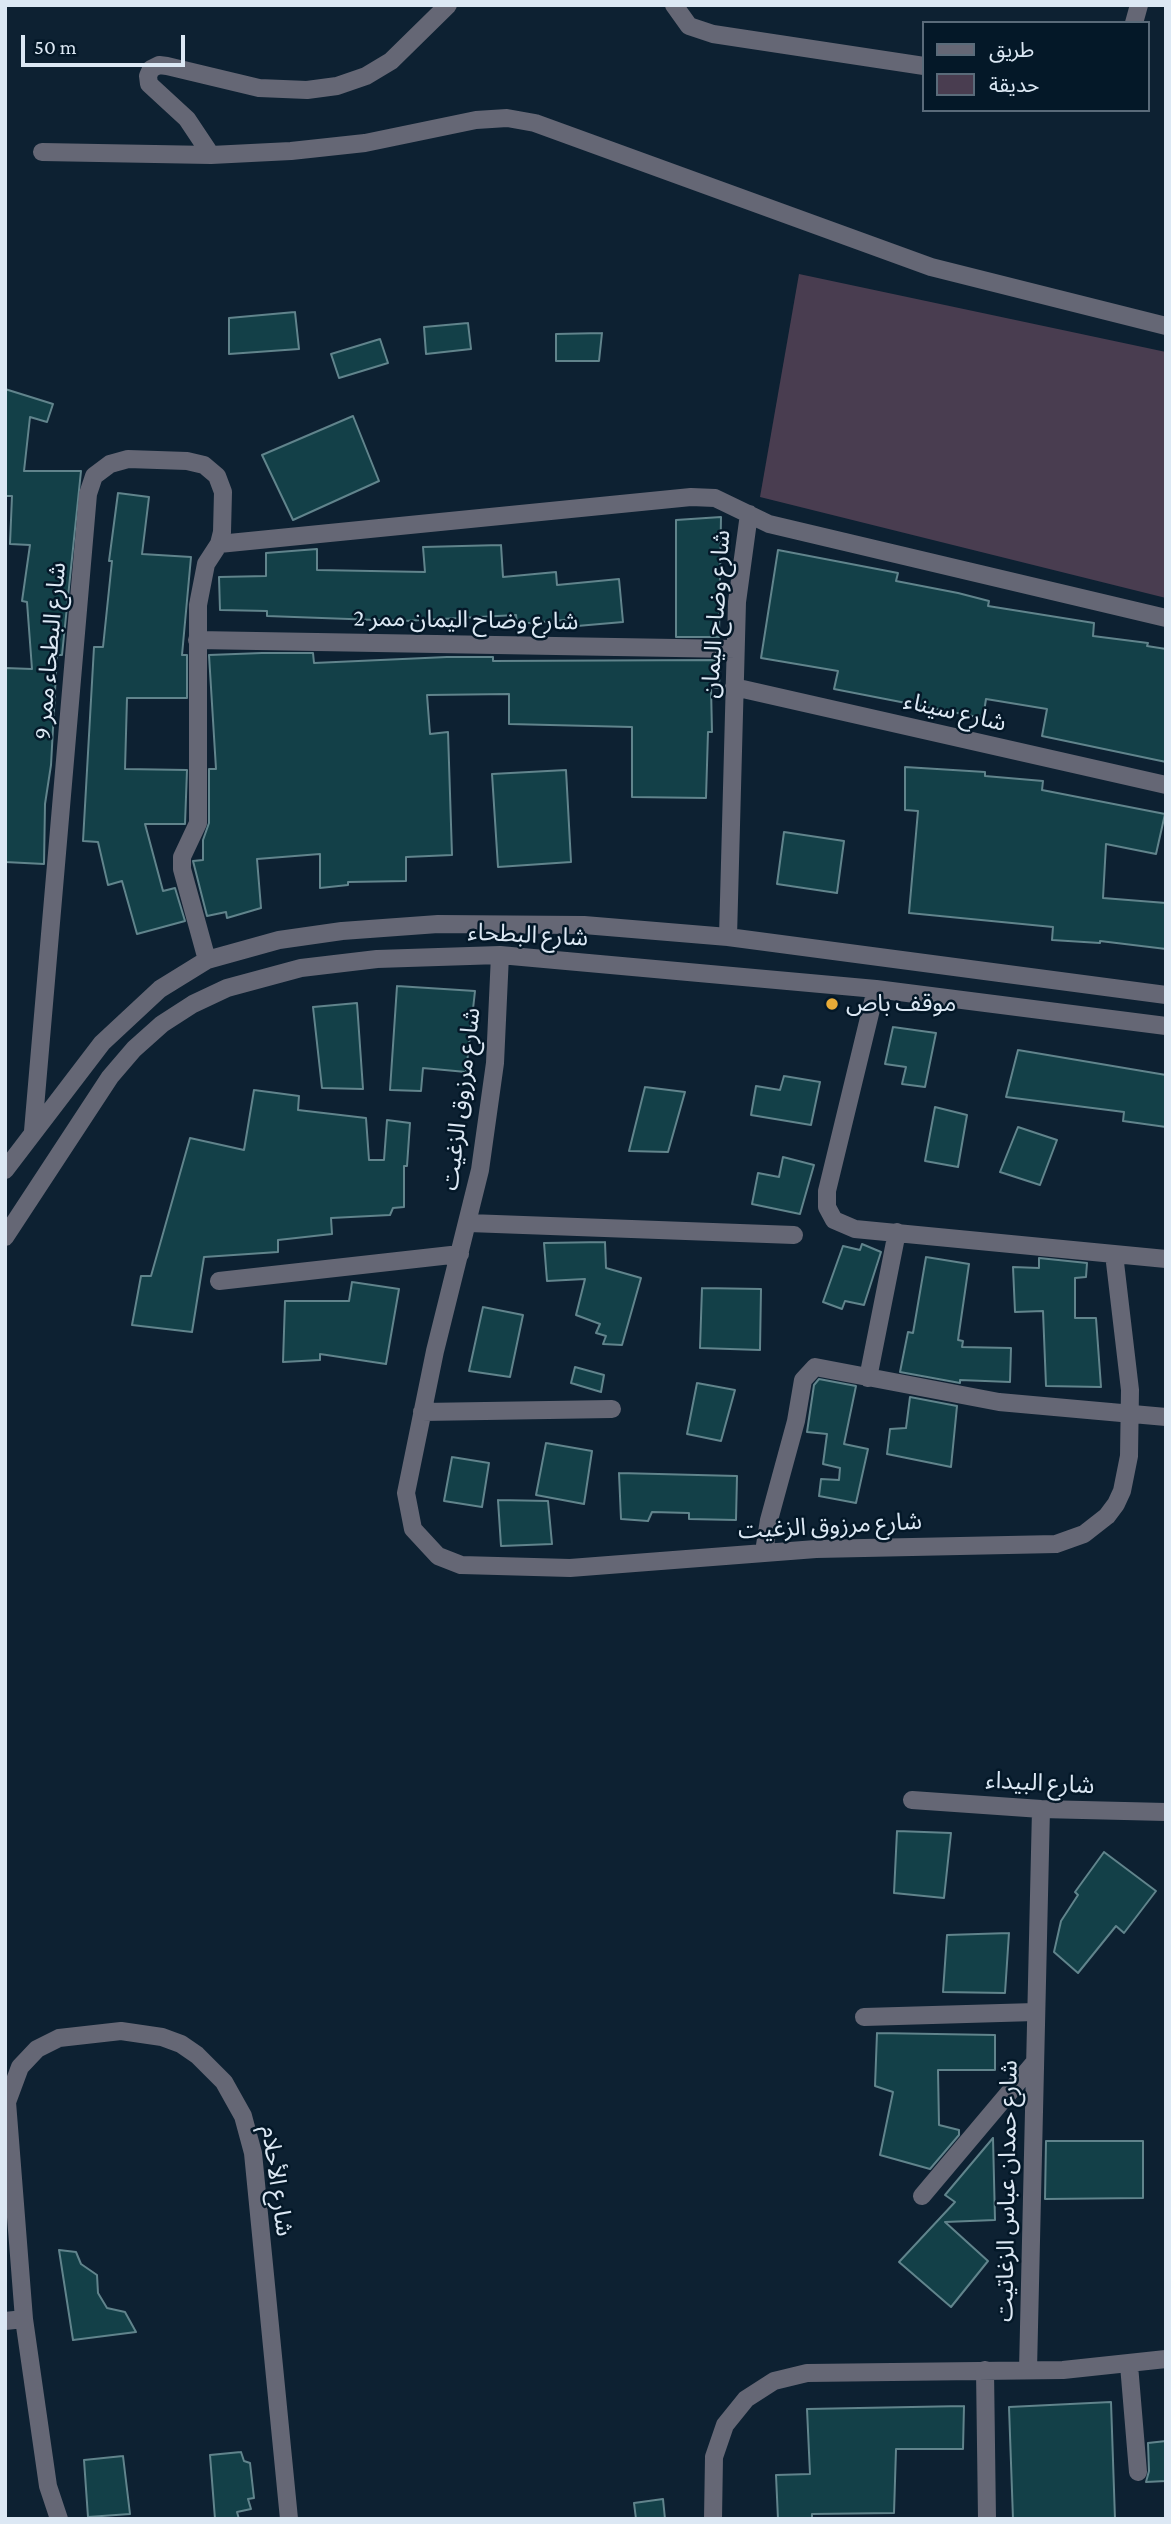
<!DOCTYPE html>
<html>
<head>
<meta charset="utf-8">
<style>
  body { margin:0 }
  #map { position:relative; width:1171px; height:2524px; overflow:hidden; background:#0d2132; font-family:"Crimson Pro","Noto Sans Arabic",serif }
  canvas { display:block }
  .frame { position:absolute; inset:0; border:7px solid #dce8f4; pointer-events:none }
  .legend { position:absolute; left:922px; top:21px; width:228px; height:91px; box-sizing:border-box; background:#041828; border:2px solid #5a6b7a; margin:0; padding:9px 12px; list-style:none; font-size:21px; color:#dce8f4 }
  .legend li { display:flex; align-items:center; gap:14px; height:35px }
  .legend b { width:35px; border:2px solid #5a6b7a }
  .scale { position:absolute; left:21px; top:35px; width:164px; height:32px; box-sizing:border-box; border:4px solid #dce8f4; border-top:0; padding-left:9px; font-size:21px; line-height:24px; white-space:nowrap; color:#dce8f4; -webkit-text-stroke:5px #041828; paint-order:stroke }
</style>
</head>
<body>
<div id="map">
<canvas width="1171" height="2524"></canvas>
<div class="frame"></div>
<ul class="legend">
<li><b style="height:9px;background:#656775"></b>طريق</li>
<li><b style="height:19px;background:#493d50"></b>حديقة</li>
</ul>
<div class="scale">50 m</div>
</div>
<script>
const g = document.querySelector('canvas').getContext('2d');
g.lineJoin = 'round';
function fillPath(path, color) {
  g.fillStyle = color;
  g.fill(path, 'evenodd');
}
function toPath(rows) {
  const path = new Path2D();
  for (const r of rows) {
    path.moveTo(r[0], r[1]);
    for (let i = 2; i < r.length; i += 2) path.lineTo(r[i], r[i + 1]);
  }
  return path;
}
function trace(path, color, width, dash) {
  g.strokeStyle = color;
  g.lineWidth = width;
  g.lineCap = dash ? 'butt' : 'round';
  g.setLineDash(dash || []);
  g.stroke(path);
}
function label(font, color, halo, rows, align = 'center') {
  g.font = font + ' "Crimson Pro","Noto Sans Arabic",serif';
  g.lineWidth = 5;
  g.setLineDash([]);
  g.textBaseline = 'middle';
  g.strokeStyle = halo;
  g.fillStyle = color;
  for (const [text, x, y, turn = 0] of rows) {
    g.save();
    g.translate(x, y);
    g.rotate((+turn || 0) * Math.PI / 180);
    g.textAlign = isNaN(turn) ? turn : align;
    if (halo) g.strokeText(text, 0, 0);
    g.fillText(text, 0, 0);
    g.restore();
  }
}
const green = toPath([
  [799,274,1166,352,1166,598,760,497]
]);
const building = toPath([
  [295,312,299,349,229,354,229,318,295,312],
  [468,323,471,349,426,354,424,327,468,323],
  [602,333,599,361,556,361,556,334,602,333],
  [380,339,388,363,339,378,331,354,380,339],
  [5,389,53,404,47,422,30,417,24,471,81,471,62,655,57,655,51,765,45,804,44,864,5,862,5,668,32,669,27,602,22,601,30,545,10,544,12,496,5,496,5,389],
  [353,416,379,481,293,520,262,455,353,416],
  [118,493,149,497,142,554,191,557,182,655,187,655,187,698,127,698,125,769,187,770,185,824,145,824,163,891,175,888,185,921,137,934,122,881,108,885,98,842,83,841,94,647,103,647,112,561,109,561,118,493],
  [721,517,719,637,676,637,676,520,721,517],
  [501,545,503,577,556,572,557,585,619,579,623,622,577,626,577,619,517,624,516,615,404,621,267,616,267,611,220,610,219,577,266,576,266,553,317,549,317,570,425,572,423,547,501,545],
  [778,550,898,573,896,581,958,593,989,601,988,606,1094,623,1093,636,1148,643,1147,646,1166,649,1166,762,1042,736,1047,709,986,699,983,718,834,689,838,671,761,658,778,550],
  [262,653,313,653,314,663,447,657,493,657,493,661,720,660,719,688,711,687,712,732,708,732,706,798,632,797,632,727,509,724,509,694,427,695,430,734,448,732,452,855,406,857,406,881,348,882,348,885,320,888,320,854,257,859,261,908,227,918,226,912,207,916,193,861,203,860,203,840,209,823,209,769,216,769,209,655,262,653],
  [905,767,985,772,985,776,1043,781,1042,790,1165,814,1156,854,1106,844,1103,898,1166,903,1166,949,1100,941,1100,943,1052,940,1053,927,909,913,918,811,905,810,905,767],
  [566,770,571,862,498,867,492,774,566,770],
  [784,832,844,841,837,893,777,884,784,832],
  [397,986,475,991,466,1072,423,1068,421,1091,390,1090,397,986],
  [357,1003,363,1089,322,1088,313,1007,357,1003],
  [893,1027,936,1033,925,1087,902,1084,906,1067,885,1064,893,1027],
  [1018,1050,1166,1075,1166,1127,1123,1121,1124,1112,1006,1097,1018,1050],
  [784,1076,820,1082,811,1125,751,1115,756,1086,780,1090,784,1076],
  [645,1087,685,1092,668,1152,629,1151,645,1087],
  [254,1090,299,1096,298,1110,366,1118,369,1160,384,1160,387,1120,410,1123,407,1166,404,1166,404,1207,393,1208,390,1215,331,1218,332,1234,278,1240,278,1252,204,1257,192,1332,132,1325,141,1276,151,1276,190,1138,244,1150,254,1090],
  [935,1107,967,1115,958,1167,925,1161,935,1107],
  [1018,1127,1057,1140,1040,1185,1000,1172,1018,1127],
  [783,1157,814,1165,800,1214,752,1204,758,1173,779,1177,783,1157],
  [605,1242,606,1268,641,1278,622,1345,603,1344,606,1336,596,1333,600,1324,576,1315,585,1279,547,1281,544,1243,605,1242],
  [862,1244,881,1252,864,1305,845,1301,842,1309,823,1302,843,1246,860,1250,862,1244],
  [926,1257,969,1264,958,1340,963,1341,962,1347,1011,1348,1010,1382,960,1380,960,1383,900,1372,908,1332,913,1333,926,1257],
  [1039,1258,1087,1263,1086,1277,1075,1278,1075,1318,1096,1318,1101,1387,1046,1386,1043,1311,1015,1312,1013,1267,1039,1268,1039,1258],
  [352,1282,399,1289,386,1364,320,1354,320,1360,283,1362,285,1301,349,1301,352,1282],
  [702,1288,761,1289,760,1350,700,1348,702,1288],
  [483,1307,523,1315,510,1377,469,1371,483,1307],
  [575,1367,604,1375,601,1392,571,1383,575,1367],
  [819,1379,856,1386,844,1444,868,1449,856,1503,819,1496,821,1479,839,1480,840,1468,823,1464,827,1434,807,1432,814,1385,819,1379],
  [697,1383,735,1390,721,1441,687,1434,697,1383],
  [910,1397,957,1406,951,1467,887,1454,890,1429,906,1428,910,1397],
  [546,1443,592,1451,584,1504,536,1495,546,1443],
  [452,1457,489,1463,482,1507,444,1501,452,1457],
  [619,1473,737,1476,736,1520,689,1519,689,1513,652,1512,648,1521,621,1519,619,1473],
  [498,1500,548,1501,552,1544,501,1546,498,1500],
  [897,1831,951,1833,944,1898,894,1893,897,1831],
  [1104,1852,1156,1891,1124,1933,1116,1926,1078,1973,1054,1952,1061,1921,1078,1895,1075,1892,1104,1852],
  [1009,1933,1005,1993,943,1992,947,1935,1009,1933],
  [877,2033,995,2035,995,2070,938,2070,939,2125,959,2130,959,2135,930,2169,880,2155,893,2092,875,2086,877,2033],
  [993,2138,995,2220,945,2222,988,2261,951,2307,899,2262,955,2202,945,2195,993,2138],
  [1046,2141,1143,2141,1143,2198,1045,2199,1046,2141],
  [59,2250,76,2252,81,2264,97,2275,98,2293,107,2308,125,2312,136,2332,73,2340,59,2250],
  [1111,2402,1115,2519,1013,2519,1009,2407,1111,2402],
  [964,2406,963,2449,896,2449,894,2513,812,2514,812,2519,778,2519,776,2475,810,2474,807,2409,964,2406],
  [1166,2441,1166,2481,1146,2482,1149,2471,1148,2443,1166,2441],
  [241,2452,244,2461,250,2463,254,2498,248,2499,251,2509,237,2512,239,2519,215,2519,210,2455,241,2452],
  [123,2456,130,2514,88,2517,84,2460,123,2456],
  [663,2499,665,2519,636,2519,634,2503,663,2499]
]);
const minor = toPath([
  [674,5,689,26,713,34,924,66],
  [1134,23,1139,5],
  [42,152,211,155,291,151,365,143,476,120,507,118,535,123,931,267,1166,326],
  [211,155,187,119,149,84,148,76,151,69,159,65,167,66,259,88,307,90,337,86,366,76,391,61,448,5],
  [219,544,691,497,715,498,769,524,1166,618],
  [197,640,735,649],
  [734,687,1166,785],
  [728,937,737,602,749,514],
  [500,955,495,1063,480,1170,435,1351,406,1493,413,1529,438,1556,461,1565,570,1568,816,1549,1056,1544,1084,1534,1107,1516,1116,1504,1122,1491,1129,1456,1130,1390,1114,1254],
  [876,989,827,1191,827,1207,834,1220,855,1229,1166,1259],
  [33,1131,88,494,94,476,110,464,128,459,187,461,204,465,217,476,223,492,222,532,219,544,206,564,198,605,198,823,182,857,182,869,207,960],
  [5,1170,102,1043,160,989,207,960,279,940,342,931,438,924,584,925,728,937,1166,995],
  [469,1223,794,1235],
  [5,1237,110,1077,134,1049,162,1024,193,1004,227,988,301,968,377,959,500,955,876,989,1166,1026],
  [219,1281,460,1254],
  [868,1378,897,1232],
  [422,1412,612,1409],
  [764,1552,769,1520,796,1421,803,1380,815,1367,999,1402,1166,1417],
  [912,1800,1041,1809,1166,1812],
  [864,2017,1035,2012],
  [922,2196,1034,2063],
  [5,2321,24,2319],
  [1129,2365,1138,2472],
  [985,2370,987,2519],
  [1028,2370,1041,1809],
  [59,2519,48,2486,24,2319,7,2102,20,2067,37,2049,59,2038,121,2031,162,2037,181,2044,197,2055,224,2082,243,2116,253,2153,289,2519],
  [713,2519,714,2457,725,2425,746,2399,774,2381,807,2373,1063,2370,1166,2359]
]);
const markers = [
  [832,1004,7,"#e8ab37"]
];
const streetNames = [
  ["شارع وضاح اليمان",716,614,-86],
  ["شارع وضاح اليمان ممر 2",466,620,1],
  ["شارع البطحاء ممر 9",50,651,-85],
  ["شارع سيناء",955,712,13],
  ["شارع البطحاء",528,935,3],
  ["شارع مرزوق الزغيت",461,1099,-83],
  ["شارع مرزوق الزغيت",830,1526,-3],
  ["شارع البيداء",1040,1783,3],
  ["شارع الأحلام",277,2181,82],
  ["شارع حمدان عباس الزغاتيت",1007,2191,-89]
];
const poiNames = [
  ["موقف باص",846,1004]
];
fillPath(green, '#493d50');
fillPath(building, '#134048');
trace(building, '#61848c', 2);
trace(minor, '#656775', 18);
for (const [x, y, r, color] of markers) {
  const dot = new Path2D();
  dot.arc(x, y, r, 0, 2 * Math.PI);
  g.fillStyle = color;
  g.fill(dot);
  trace(dot, '#041828', 2.5);
}
label('24px', '#dce8f4', '#041828', streetNames);
label('24px', '#dce8f4', '#041828', poiNames, 'left');
</script>
</body>
</html>
